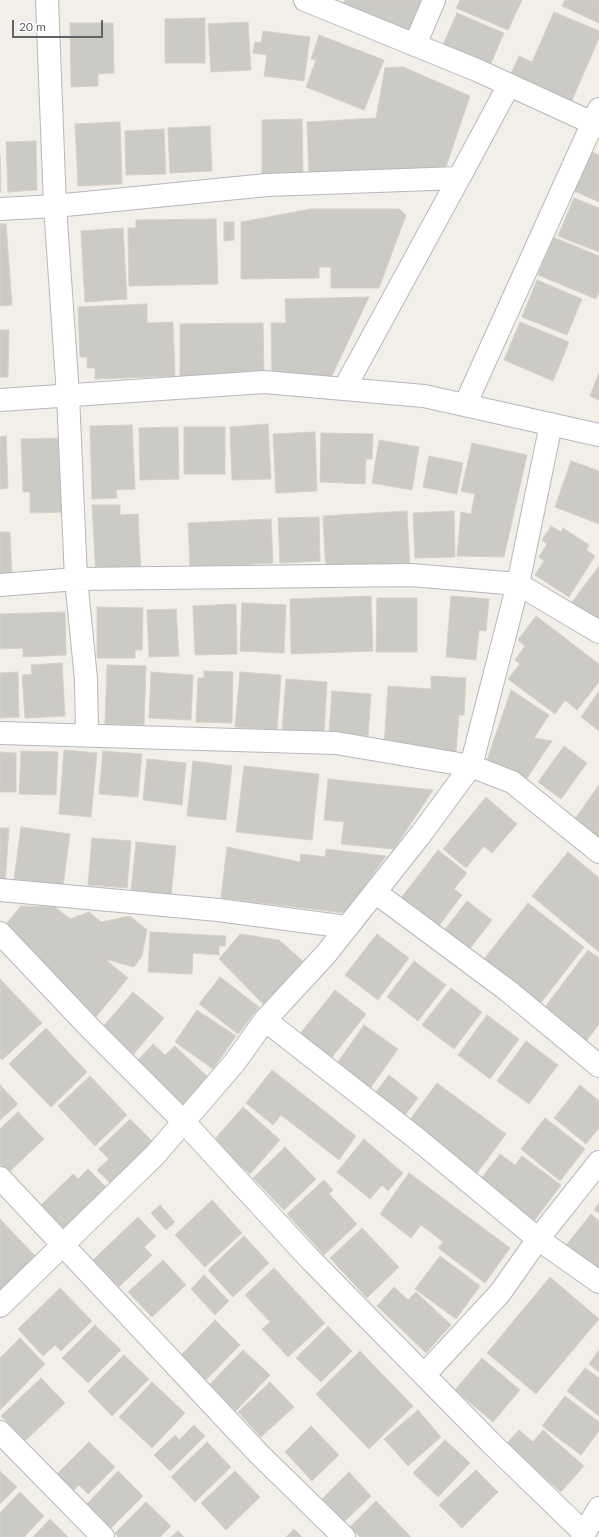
<!DOCTYPE html>
<html>
<head>
<meta charset="utf-8">
<style>
  body { margin:0 }
  #map { position:relative; width:599px; height:1537px; overflow:hidden; background:#f1efe8; font-family:Lato,sans-serif }
  canvas { display:block }
  .scale { position:absolute; left:12px; top:20px; width:91px; height:18px; box-sizing:border-box; border:2px solid #5f6368; border-top:0; padding-left:5px; font-size:12px; line-height:14px; white-space:nowrap; color:#5f6368; -webkit-text-stroke:3px #fff; paint-order:stroke }
</style>
</head>
<body>
<div id="map">
<canvas width="599" height="1537"></canvas>
<div class="scale">20 m</div>
</div>
<script>
const g = document.querySelector('canvas').getContext('2d');
g.lineJoin = 'round';
function fillPath(path, color) {
  g.fillStyle = color;
  g.fill(path, 'evenodd');
}
function toPath(rows) {
  const path = new Path2D();
  for (const r of rows) {
    path.moveTo(r[0], r[1]);
    for (let i = 2; i < r.length; i += 2) path.lineTo(r[i], r[i + 1]);
  }
  return path;
}
function trace(path, color, width, dash) {
  g.strokeStyle = color;
  g.lineWidth = width;
  g.lineCap = dash ? 'butt' : 'round';
  g.setLineDash(dash || []);
  g.stroke(path);
}
const building = toPath([
  [345,0,422,0,423,1,407,37,341,8,345,0],
  [460,0,522,0,508,30,456,8,460,0],
  [565,0,599,0,599,23,562,6,565,0],
  [554,12,599,31,599,38,570,105,509,78,519,56,532,62,554,12],
  [457,13,504,33,488,70,441,49,457,13],
  [205,18,205,63,165,63,165,19,205,18],
  [248,22,251,70,211,72,208,24,248,22],
  [70,23,113,23,114,73,98,74,98,86,71,87,70,23],
  [263,31,310,37,304,81,264,76,267,55,253,53,255,42,261,43,263,31],
  [319,35,384,60,364,110,306,87,316,60,311,59,319,35],
  [403,67,470,96,446,167,309,174,307,122,376,118,385,68,403,67],
  [302,119,303,176,262,176,262,120,302,119],
  [120,122,122,184,78,186,75,124,120,122],
  [210,126,212,171,170,173,168,128,210,126],
  [164,129,166,174,126,175,125,131,164,129],
  [36,141,37,190,8,192,6,142,36,141],
  [589,151,599,155,599,202,572,190,589,151],
  [0,155,1,192,0,192,0,155],
  [574,198,599,208,599,252,558,236,574,198],
  [311,209,399,209,406,215,379,288,331,288,331,267,319,267,319,278,241,279,241,222,311,209],
  [216,219,218,284,129,286,128,228,136,228,136,220,216,219],
  [224,222,234,222,234,240,224,241,224,222],
  [0,224,6,224,12,305,0,306,0,224],
  [123,228,127,299,85,302,81,231,123,228],
  [553,237,599,256,599,292,596,299,538,275,553,237],
  [537,280,582,299,567,335,522,317,537,280],
  [369,297,330,380,272,381,271,323,286,323,285,299,369,297],
  [147,304,147,323,173,322,175,376,95,379,95,368,87,368,87,357,80,357,78,307,147,304],
  [520,322,569,342,553,381,504,360,520,322],
  [263,323,264,375,180,376,180,324,263,323],
  [0,330,9,330,8,377,0,377,0,330],
  [599,373,599,400,590,396,599,373],
  [268,424,271,479,232,480,230,427,268,424],
  [132,425,135,489,116,490,117,498,92,499,90,426,132,425],
  [178,427,179,479,140,480,139,428,178,427],
  [184,427,225,427,225,474,184,474,184,427],
  [315,432,317,491,276,493,273,434,315,432],
  [321,433,373,434,372,459,366,459,365,484,320,482,321,433],
  [6,436,8,488,0,489,0,437,6,436],
  [64,438,66,512,30,513,30,492,23,492,21,439,64,438],
  [379,440,419,447,412,490,372,483,379,440],
  [472,443,527,455,504,557,457,556,461,512,471,514,475,494,461,491,472,443],
  [429,456,463,463,457,494,423,487,429,456],
  [571,461,599,471,599,524,555,507,571,461],
  [92,505,120,505,120,515,138,514,141,574,96,576,92,505],
  [407,511,410,568,326,573,323,516,407,511],
  [454,511,455,557,415,558,413,513,454,511],
  [319,517,320,561,280,563,278,518,319,517],
  [271,519,273,563,190,567,188,523,271,519],
  [551,526,561,532,563,528,589,545,586,550,595,556,569,597,535,575,544,561,539,557,547,544,542,540,551,526],
  [0,532,10,532,12,576,0,577,0,532],
  [599,566,599,620,598,621,572,602,599,566],
  [371,596,373,651,291,654,290,599,371,596],
  [451,596,489,599,486,631,479,630,476,660,446,657,451,596],
  [377,598,417,598,417,652,376,652,377,598],
  [242,603,286,605,284,653,240,651,242,603],
  [236,604,237,654,195,655,193,606,236,604],
  [97,607,143,608,142,650,135,650,135,658,97,658,97,607],
  [176,609,179,656,149,657,147,610,176,609],
  [65,612,66,655,23,657,23,648,0,649,0,614,65,612],
  [536,616,599,664,599,682,577,710,565,700,555,714,508,679,520,664,515,660,525,646,518,640,536,616],
  [62,663,65,716,25,718,22,675,32,674,31,665,62,663],
  [107,665,146,666,144,725,105,724,107,665],
  [204,671,233,672,232,723,196,722,198,678,204,678,204,671],
  [18,672,19,717,0,718,0,673,18,672],
  [151,672,193,675,191,720,149,718,151,672],
  [240,672,281,675,277,730,235,727,240,672],
  [431,676,466,678,464,715,459,715,456,752,384,747,388,686,431,689,431,676],
  [286,679,327,682,324,734,282,731,286,679],
  [511,690,549,715,534,738,552,741,523,784,487,760,511,690],
  [332,691,371,694,368,736,329,733,332,691],
  [599,691,599,731,581,717,599,691],
  [564,746,587,763,561,799,538,782,564,746],
  [64,750,97,753,91,817,59,814,64,750],
  [21,751,58,752,56,795,19,794,21,751],
  [103,751,142,754,138,797,99,794,103,751],
  [0,752,16,753,16,792,0,792,0,752],
  [147,759,186,763,182,805,143,800,147,759],
  [193,761,232,766,226,820,187,816,193,761],
  [244,766,319,774,312,840,236,832,244,766],
  [328,779,433,790,394,849,341,844,344,822,324,820,328,779],
  [599,785,599,843,572,823,599,785],
  [486,797,517,824,492,853,484,846,466,868,443,849,486,797],
  [21,827,70,834,63,885,14,879,21,827],
  [0,828,9,828,5,884,0,884,0,828],
  [92,838,131,841,127,888,88,885,92,838],
  [136,842,176,846,171,895,131,891,136,842],
  [227,847,300,862,301,854,325,857,326,849,386,856,345,913,221,898,227,847],
  [438,850,467,873,454,889,462,895,435,931,398,902,438,850],
  [568,852,599,878,599,952,532,896,568,852],
  [467,901,492,920,468,951,443,932,467,901],
  [528,903,584,947,537,1008,481,963,528,903],
  [21,906,55,907,70,919,89,912,101,922,130,916,147,930,142,956,134,967,105,959,128,978,96,1017,3,928,21,906],
  [150,932,226,936,225,946,219,946,219,955,193,953,192,974,148,972,150,932],
  [240,934,279,940,305,963,266,1007,219,959,240,934],
  [377,934,409,958,378,1000,345,975,377,934],
  [588,950,599,958,599,1024,585,1043,542,1011,588,950],
  [414,961,446,985,418,1021,387,997,414,961],
  [220,977,259,1007,238,1034,199,1004,220,977],
  [0,979,42,1023,2,1060,0,1058,0,979],
  [451,988,482,1012,454,1049,422,1025,451,988],
  [335,990,366,1014,326,1065,295,1040,335,990],
  [133,992,164,1018,133,1055,102,1028,133,992],
  [197,1010,236,1036,213,1069,175,1042,197,1010],
  [487,1015,519,1039,490,1079,458,1055,487,1015],
  [364,1025,398,1049,367,1093,333,1069,364,1025],
  [46,1028,87,1072,51,1107,9,1064,46,1028],
  [526,1041,558,1065,529,1104,497,1081,526,1041],
  [153,1044,165,1055,175,1046,211,1080,184,1107,137,1061,153,1044],
  [272,1070,356,1136,339,1160,281,1115,273,1125,246,1103,272,1070],
  [389,1075,418,1098,401,1120,372,1097,389,1075],
  [90,1076,127,1115,95,1146,58,1106,90,1076],
  [437,1083,506,1134,475,1176,406,1125,437,1083],
  [0,1085,18,1104,0,1120,0,1085],
  [580,1085,599,1101,599,1128,586,1144,554,1118,580,1085],
  [243,1107,280,1140,250,1174,213,1141,243,1107],
  [18,1112,44,1139,8,1173,0,1164,0,1129,18,1112],
  [545,1118,585,1149,560,1181,521,1149,545,1118],
  [130,1119,154,1143,112,1185,97,1170,109,1159,99,1149,130,1119],
  [364,1139,403,1173,388,1191,382,1185,370,1199,337,1172,364,1139],
  [285,1147,316,1179,284,1210,253,1178,285,1147],
  [500,1154,515,1165,522,1156,561,1185,534,1221,480,1180,500,1154],
  [88,1169,108,1189,66,1231,41,1205,73,1174,78,1179,88,1169],
  [409,1173,510,1248,485,1283,438,1248,443,1242,421,1225,411,1238,380,1214,409,1173],
  [324,1180,333,1190,329,1194,357,1224,324,1255,287,1214,324,1180],
  [212,1200,242,1233,205,1267,175,1235,212,1200],
  [599,1203,599,1213,594,1210,599,1203],
  [160,1205,175,1222,166,1230,151,1213,160,1205],
  [591,1214,599,1221,599,1276,564,1248,591,1214],
  [138,1217,156,1236,144,1247,152,1255,119,1287,93,1260,138,1217],
  [0,1219,39,1260,0,1297,0,1219],
  [362,1228,399,1267,367,1298,330,1258,362,1228],
  [244,1236,269,1263,233,1297,208,1270,244,1236],
  [440,1256,480,1286,456,1319,415,1289,440,1256],
  [163,1260,186,1285,152,1317,128,1292,163,1260],
  [274,1268,325,1323,288,1357,262,1329,270,1322,245,1295,274,1268],
  [204,1275,229,1301,215,1315,191,1289,204,1275],
  [550,1277,599,1319,536,1394,487,1353,550,1277],
  [394,1287,408,1300,416,1292,451,1325,426,1353,377,1306,394,1287],
  [60,1288,92,1321,61,1351,55,1345,43,1356,18,1329,60,1288],
  [215,1320,240,1345,206,1380,181,1355,215,1320],
  [95,1325,121,1350,88,1383,62,1358,95,1325],
  [328,1326,352,1351,321,1382,296,1358,328,1326],
  [20,1338,45,1364,0,1410,0,1358,20,1338],
  [243,1350,270,1375,236,1411,209,1385,243,1350],
  [599,1350,599,1372,589,1364,599,1350],
  [360,1351,413,1406,369,1449,316,1394,360,1351],
  [124,1355,149,1379,112,1416,88,1391,124,1355],
  [482,1358,520,1390,493,1422,455,1390,482,1358],
  [585,1368,599,1378,599,1416,567,1391,585,1368],
  [41,1378,65,1403,25,1441,1,1416,41,1378],
  [152,1382,185,1413,152,1448,119,1417,152,1382],
  [270,1382,294,1407,261,1437,238,1412,270,1382],
  [565,1396,599,1422,599,1431,581,1455,542,1426,565,1396],
  [418,1410,441,1437,408,1466,384,1439,418,1410],
  [194,1425,205,1436,170,1471,154,1455,175,1435,179,1440,194,1425],
  [311,1426,339,1455,312,1481,285,1452,311,1426],
  [519,1430,533,1442,543,1430,584,1466,561,1492,506,1444,519,1430],
  [445,1440,470,1463,438,1497,413,1473,445,1440],
  [89,1442,115,1467,88,1494,79,1485,73,1491,56,1475,89,1442],
  [207,1442,231,1467,195,1502,171,1477,207,1442],
  [476,1470,498,1492,462,1528,439,1505,476,1470],
  [0,1471,17,1487,0,1504,0,1471],
  [118,1471,143,1496,110,1529,86,1505,118,1471],
  [235,1471,260,1497,226,1530,201,1503,235,1471],
  [349,1472,371,1496,344,1522,322,1499,349,1472],
  [20,1492,44,1516,24,1537,0,1537,0,1513,20,1492],
  [376,1501,411,1537,360,1537,350,1527,376,1501],
  [146,1502,171,1526,160,1537,118,1537,115,1533,146,1502],
  [50,1519,68,1537,33,1537,50,1519],
  [294,1529,302,1537,286,1537,294,1529],
  [178,1531,184,1537,171,1537,178,1531]
]);
const street = toPath([
  [47,0,55,206,68,395,76,579,86,679,87,734],
  [305,0,479,71,599,126],
  [415,45,434,0],
  [0,209,55,206,267,185,459,178,509,85],
  [344,389,459,178],
  [0,400,264,382,424,396,599,435],
  [465,405,599,109],
  [0,585,76,579,411,575,518,584,599,632],
  [0,733,336,743,471,766,512,782,599,852],
  [0,890,218,910,347,927],
  [375,892,507,990,599,1066],
  [0,933,90,1028,184,1122,309,1258,489,1441,584,1533],
  [265,1020,416,1138,538,1239,599,1282],
  [0,1178,259,1454,344,1537],
  [0,1306,155,1155,235,1062,265,1020,326,954,421,834,471,766,518,584,551,424],
  [425,1374,500,1293,538,1239,599,1162],
  [0,1432,103,1537],
  [582,1537,599,1508]
]);
fillPath(building, '#cccac5');
trace(building, '#d6d1c6', 1);
trace(street, '#b5b8bc', 24);
trace(street, '#fff', 22);
</script>
</body>
</html>
